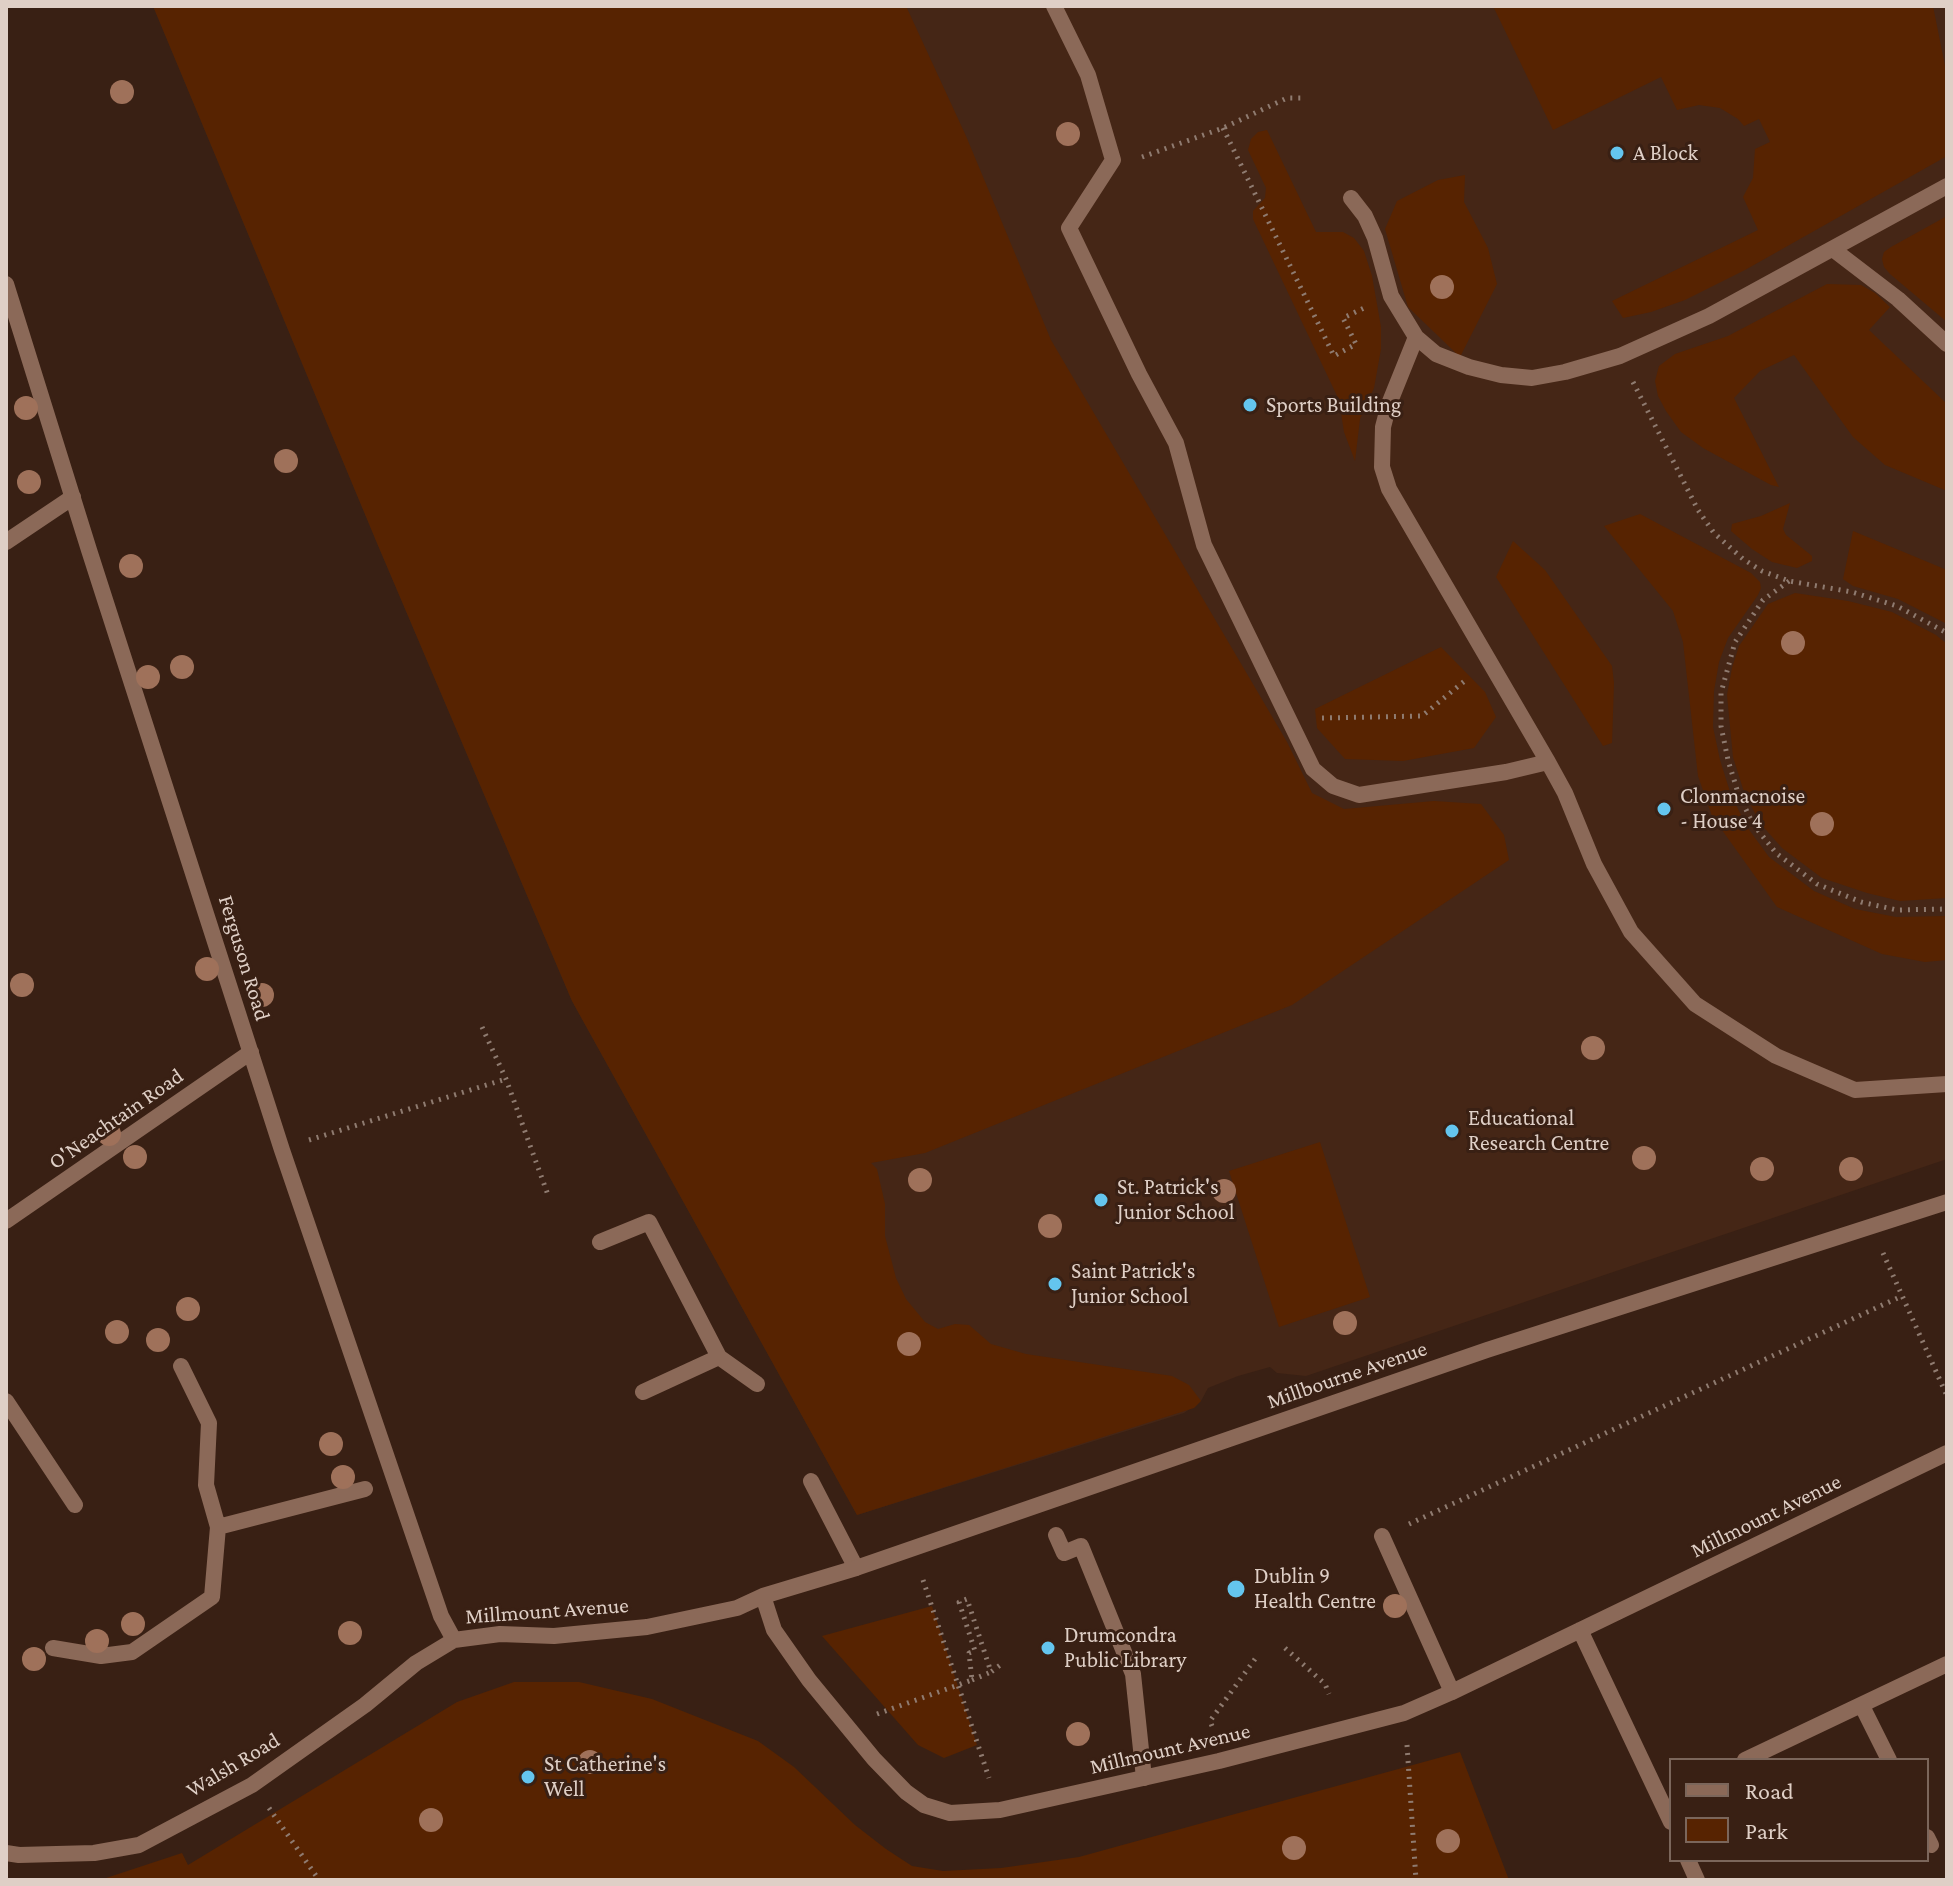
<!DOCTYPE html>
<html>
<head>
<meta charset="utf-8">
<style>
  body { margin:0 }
  #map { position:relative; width:1953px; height:1886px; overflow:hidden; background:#392014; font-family:"Crimson Pro",serif }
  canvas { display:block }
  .frame { position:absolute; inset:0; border:8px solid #dfcfc6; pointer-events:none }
  .legend { position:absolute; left:1669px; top:1758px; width:260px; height:104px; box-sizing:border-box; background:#392014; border:2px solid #7b665b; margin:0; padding:10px 14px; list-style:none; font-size:24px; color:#dfcfc6 }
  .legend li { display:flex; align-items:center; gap:16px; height:40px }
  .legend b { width:40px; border:2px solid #7b665b }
</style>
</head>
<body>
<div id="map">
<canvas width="1953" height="1886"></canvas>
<div class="frame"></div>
<ul class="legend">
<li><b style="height:10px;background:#8b6958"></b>Road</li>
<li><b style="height:22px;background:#572301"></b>Park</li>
</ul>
</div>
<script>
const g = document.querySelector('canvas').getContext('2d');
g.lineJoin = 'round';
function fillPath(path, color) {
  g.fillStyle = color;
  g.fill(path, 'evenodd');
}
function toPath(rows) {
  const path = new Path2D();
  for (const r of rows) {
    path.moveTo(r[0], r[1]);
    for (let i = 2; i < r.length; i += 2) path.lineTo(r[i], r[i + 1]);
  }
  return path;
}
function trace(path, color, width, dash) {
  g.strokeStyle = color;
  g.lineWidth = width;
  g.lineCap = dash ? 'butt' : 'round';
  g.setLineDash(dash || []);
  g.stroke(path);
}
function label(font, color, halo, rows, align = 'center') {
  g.font = font + ' "Crimson Pro",serif';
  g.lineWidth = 6;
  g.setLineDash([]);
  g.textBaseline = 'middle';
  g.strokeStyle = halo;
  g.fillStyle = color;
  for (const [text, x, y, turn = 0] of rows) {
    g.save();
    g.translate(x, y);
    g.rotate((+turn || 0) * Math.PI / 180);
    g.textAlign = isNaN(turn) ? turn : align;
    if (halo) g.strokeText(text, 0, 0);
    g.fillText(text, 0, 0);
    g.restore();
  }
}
const built = toPath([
  [153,6,1947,6,1947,1159,1306,1376,1277,1373,1270,1367,1238,1376,1208,1388,1201,1401,1184,1413,857,1515,572,1001,377,543]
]);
const green = toPath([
  [153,6,906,6,966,136,1051,340,1287,742,1312,793,1344,809,1434,801,1481,804,1504,835,1509,860,1292,1005,925,1153,871,1163,877,1169,885,1204,885,1236,896,1278,906,1299,925,1322,938,1329,955,1324,969,1325,991,1344,1026,1354,1172,1376,1189,1385,1201,1401,1194,1408,857,1515,572,1001,377,543],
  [1493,6,1933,6,1947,76,1947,156,1745,270,1685,300,1651,312,1623,318,1612,301,1758,230,1743,197,1753,178,1755,149,1770,142,1759,119,1744,126,1738,119,1720,108,1699,105,1677,110,1661,77,1553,130],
  [1267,130,1316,232,1343,232,1354,238,1364,251,1372,276,1381,327,1381,349,1374,388,1360,419,1355,461,1344,432,1339,400,1253,219,1253,211,1265,198,1266,188,1248,150,1251,139,1258,132],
  [1465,175,1464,202,1488,248,1497,284,1460,357,1408,307,1385,229,1397,201,1438,180],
  [1947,216,1947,322,1890,274,1884,267,1882,259,1884,252,1891,247],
  [1827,284,1861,285,1875,293,1890,307,1869,330,1947,404,1947,491,1885,465,1853,437,1794,355,1760,371,1734,398,1779,487,1771,485,1703,448,1681,432,1666,411,1658,396,1655,381,1659,366,1675,354,1728,336],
  [1790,503,1783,529,1786,535,1812,556,1812,561,1797,568,1772,562,1752,549,1731,531,1732,524,1761,516],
  [1640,514,1751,573,1760,582,1761,588,1758,595,1728,638,1719,662,1714,691,1713,727,1720,760,1731,795,1747,827,1769,857,1814,891,1855,909,1896,917,1947,916,1947,960,1925,962,1882,954,1777,907,1712,816,1698,776,1683,642,1673,611,1604,526],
  [1853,531,1947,570,1947,624,1898,599,1853,586,1843,579],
  [1513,541,1545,570,1612,666,1614,683,1612,743,1603,746,1496,577],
  [1795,593,1848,601,1892,612,1936,635,1947,644,1947,898,1900,901,1867,893,1822,878,1782,848,1760,823,1744,792,1733,757,1727,695,1732,668,1739,646,1768,604],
  [1441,647,1485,692,1496,717,1474,748,1403,761,1345,759,1317,728,1315,709],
  [1320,1142,1370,1297,1279,1327,1229,1171],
  [932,1606,977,1745,944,1758,918,1745,822,1636],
  [514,1682,579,1682,652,1699,758,1741,794,1767,855,1825,886,1849,912,1866,943,1871,1001,1868,1079,1857,1460,1752,1509,1880,100,1880,182,1853,188,1865,457,1702]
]);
const path = toPath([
  [1223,128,1334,356,1356,344,1343,318,1364,308],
  [1142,157,1223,128,1287,98,1304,98],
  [1633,382,1698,510,1714,533,1743,559,1762,571,1789,581,1852,592,1897,606,1947,633],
  [1789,581,1763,600,1735,642,1721,693,1721,726,1728,760,1738,793,1753,824,1776,853,1817,884,1861,902,1897,910,1947,909],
  [1322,718,1422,716,1467,679],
  [482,1027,506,1079,548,1195],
  [309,1140,506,1079],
  [1883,1253,1947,1396],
  [1409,1524,1902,1296],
  [923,1580,989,1778],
  [1285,1648,1325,1684,1329,1694],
  [972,1680,991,1672],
  [877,1714,972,1680,969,1653,975,1651,959,1602,967,1599,991,1672,1003,1663],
  [1212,1726,1210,1721,1255,1659],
  [1407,1745,1416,1880],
  [269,1808,319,1880]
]);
const lane = toPath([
  [1054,6,1088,75,1113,160,1069,228,1139,374,1176,443,1204,545,1313,769,1333,786,1359,795,1506,772,1548,762],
  [1351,198,1365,216,1375,238,1391,296,1416,337,1436,354,1469,367,1501,375,1532,378,1565,372,1620,356,1709,316,1947,186],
  [1834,250,1898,299,1947,344],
  [1416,337,1389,404,1383,427,1382,467,1389,489,1548,762,1565,793,1594,864,1631,932,1695,1004,1776,1056,1855,1090,1947,1084],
  [600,1242,649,1222,719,1357,757,1384],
  [181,1366,209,1423,206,1485,218,1527],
  [643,1392,719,1357],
  [811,1481,856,1568],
  [1056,1535,1064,1553,1081,1546,1133,1674,1144,1778],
  [1382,1536,1452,1692],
  [53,1648,101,1656,132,1652,212,1597,218,1527,365,1489],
  [1862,1706,1889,1760],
  [1745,1760,1947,1664],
  [1927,1837,1931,1845]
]);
const street = toPath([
  [6,284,89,550,282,1150,441,1616,454,1640],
  [6,542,73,497],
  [6,1221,251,1052],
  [6,1401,75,1505],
  [763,1596,774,1630,809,1680,874,1759,906,1792,924,1805,950,1813,1000,1810,1219,1761,1404,1713,1452,1692,1947,1453],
  [1580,1630,1671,1822],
  [6,1853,19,1855,94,1853,139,1845,252,1785,365,1705,416,1663,454,1640,500,1634,554,1636,647,1627,737,1608,763,1596,856,1568,1487,1350,1947,1202],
  [1688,1860,1697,1880]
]);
const trees = [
  [122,92],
  [1068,134],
  [1442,287],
  [26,408],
  [286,461],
  [29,482],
  [131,566],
  [1793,643],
  [182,667],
  [148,677],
  [1822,824],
  [207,969],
  [22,985],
  [262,995],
  [1593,1048],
  [109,1134],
  [135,1157],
  [1644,1158],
  [1762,1169],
  [1851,1169],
  [920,1180],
  [1224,1191],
  [1050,1226],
  [188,1309],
  [1345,1323],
  [117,1332],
  [158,1340],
  [909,1344],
  [331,1444],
  [343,1477],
  [1395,1606],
  [133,1624],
  [350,1633],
  [97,1641],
  [34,1659],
  [1078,1734],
  [590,1762],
  [431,1820],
  [1448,1841],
  [1294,1848]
];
const markers = [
  [1617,153,8,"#64c5ee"],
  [1250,405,8,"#64c5ee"],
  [1664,809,8,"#64c5ee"],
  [1452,1131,8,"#64c5ee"],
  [1101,1200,8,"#64c5ee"],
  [1055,1284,8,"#64c5ee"],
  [1236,1589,10,"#64c5ee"],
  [1048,1648,8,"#64c5ee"],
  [528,1777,8,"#64c5ee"]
];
const poiNames = [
  ["A Block",1633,153],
  ["Sports Building",1266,405],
  ["Clonmacnoise",1680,796],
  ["- House 4",1680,821],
  ["Educational",1468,1118],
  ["Research Centre",1468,1143],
  ["St. Patrick's",1117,1187],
  ["Junior School",1117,1212],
  ["Saint Patrick's",1071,1271],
  ["Junior School",1071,1296],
  ["Dublin 9",1254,1576],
  ["Health Centre",1254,1601],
  ["Drumcondra",1064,1635],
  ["Public Library",1064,1660],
  ["St Catherine's",544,1764],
  ["Well",544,1789]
];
const streetNames = [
  ["Ferguson Road",244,958,73],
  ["O'Neachtain Road",116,1119,-35],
  ["Millbourne Avenue",1347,1375,-19],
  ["Millmount Avenue",1766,1516,-26],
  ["Millmount Avenue",547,1611,-4],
  ["Millmount Avenue",1170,1749,-13],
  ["Walsh Road",233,1765,-31]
];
fillPath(built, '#452616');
fillPath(green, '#572301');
trace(path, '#8f7b70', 5, [2, 6]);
trace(lane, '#8b6958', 16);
trace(street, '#8b6958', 16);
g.fillStyle = '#9f715a';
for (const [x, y] of trees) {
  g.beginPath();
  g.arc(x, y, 12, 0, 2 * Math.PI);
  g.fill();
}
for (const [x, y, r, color] of markers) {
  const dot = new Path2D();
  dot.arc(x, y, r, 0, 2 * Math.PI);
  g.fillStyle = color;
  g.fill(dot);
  trace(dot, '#392014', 3);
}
label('22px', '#dfcfc6', '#392014', poiNames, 'left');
label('22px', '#dfcfc6', '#392014', streetNames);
</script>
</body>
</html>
